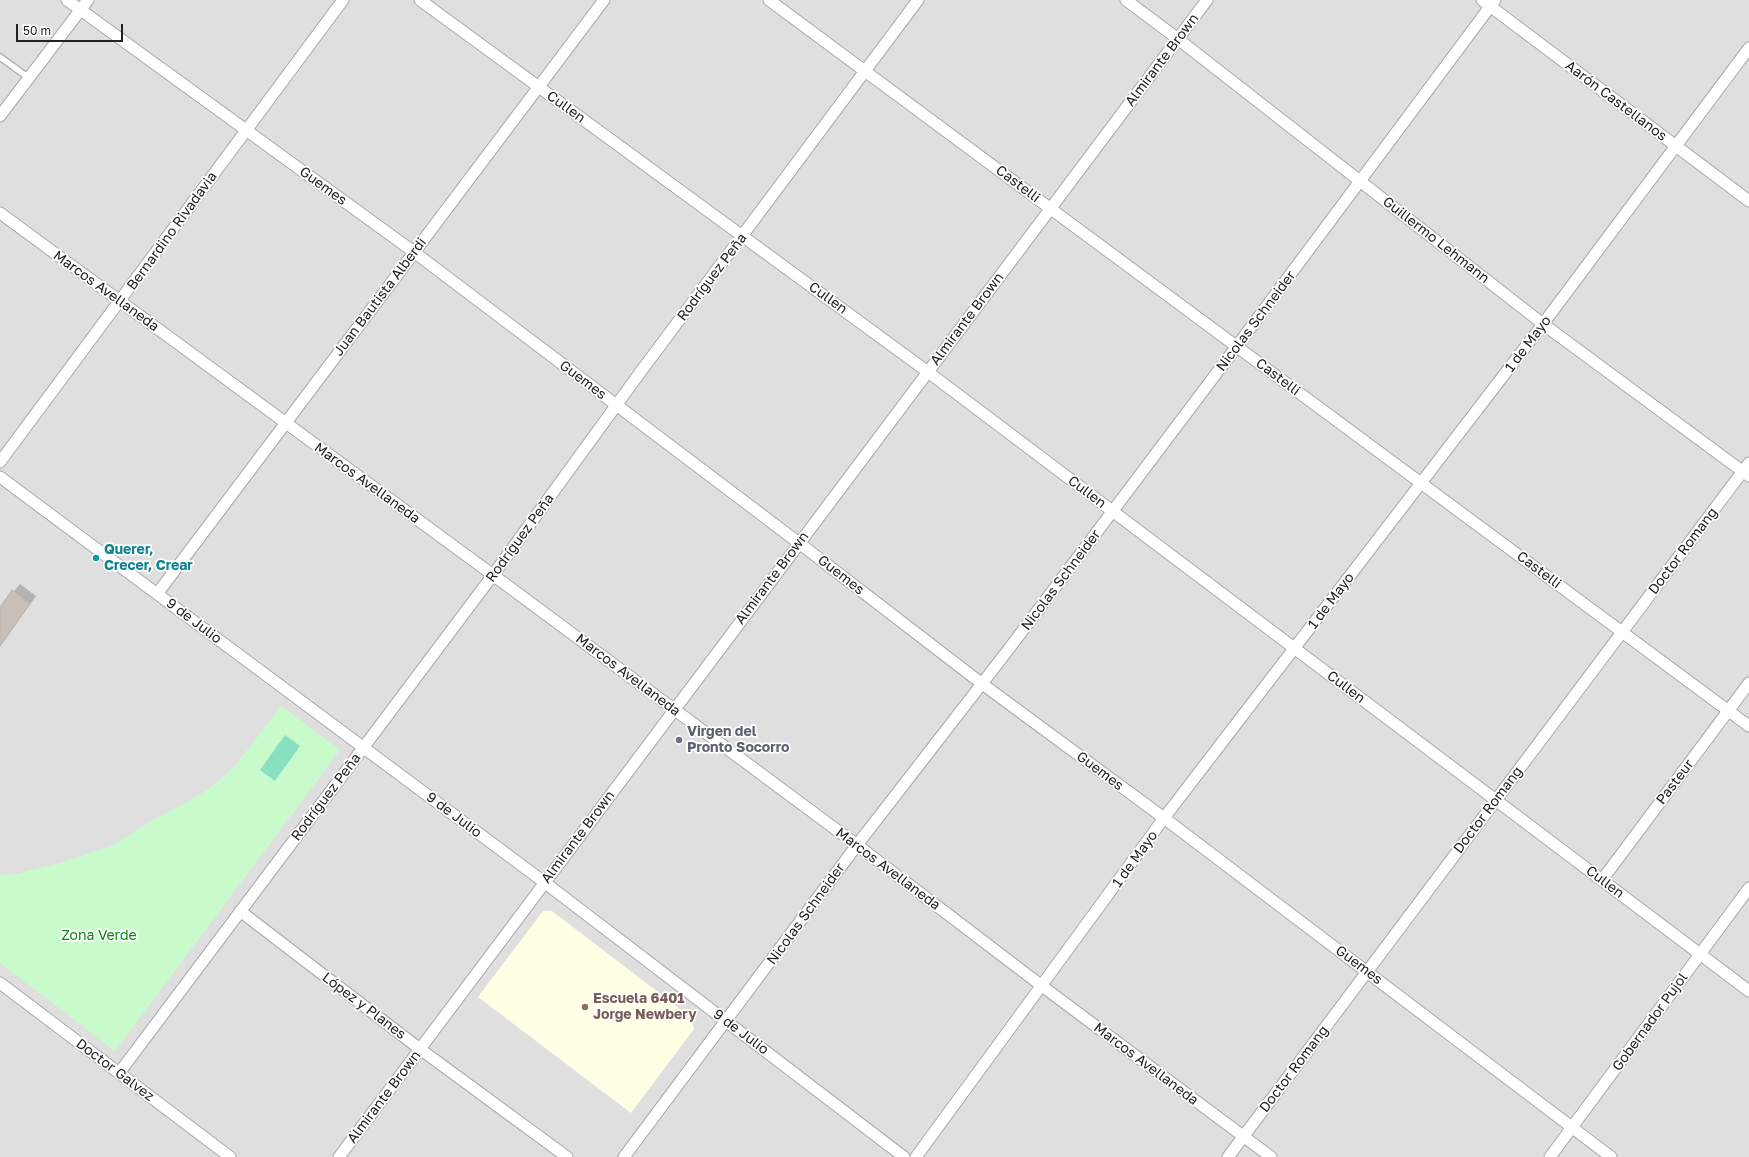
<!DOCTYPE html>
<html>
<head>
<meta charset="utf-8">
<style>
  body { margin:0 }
  #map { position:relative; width:1749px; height:1157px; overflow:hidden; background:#f2efe9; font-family:"Golos Text",sans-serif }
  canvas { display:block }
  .scale { position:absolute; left:16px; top:24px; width:107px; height:18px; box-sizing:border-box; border:2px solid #222; border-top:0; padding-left:5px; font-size:12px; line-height:14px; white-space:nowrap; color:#222; -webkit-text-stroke:3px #fff; paint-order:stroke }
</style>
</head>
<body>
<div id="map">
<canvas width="1749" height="1157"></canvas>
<div class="scale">50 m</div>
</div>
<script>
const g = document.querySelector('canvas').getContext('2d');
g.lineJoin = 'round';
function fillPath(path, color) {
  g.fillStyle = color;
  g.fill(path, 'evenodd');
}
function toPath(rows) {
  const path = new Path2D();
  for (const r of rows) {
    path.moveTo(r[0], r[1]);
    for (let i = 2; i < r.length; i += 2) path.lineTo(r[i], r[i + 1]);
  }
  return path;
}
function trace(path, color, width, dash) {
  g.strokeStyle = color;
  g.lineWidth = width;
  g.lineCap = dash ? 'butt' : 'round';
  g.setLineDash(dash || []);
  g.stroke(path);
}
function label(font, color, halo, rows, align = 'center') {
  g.font = font + ' "Golos Text",sans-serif';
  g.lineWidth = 3.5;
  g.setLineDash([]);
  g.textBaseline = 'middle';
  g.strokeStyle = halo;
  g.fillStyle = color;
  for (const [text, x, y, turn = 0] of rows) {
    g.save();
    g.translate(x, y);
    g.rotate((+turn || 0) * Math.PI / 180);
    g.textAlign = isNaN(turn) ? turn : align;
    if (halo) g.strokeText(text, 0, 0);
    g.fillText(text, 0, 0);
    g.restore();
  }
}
const residential = toPath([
  [0,0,1749,0,1749,1157,0,1157]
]);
const education = toPath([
  [543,911,552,911,692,1018,694,1029,631,1113,478,997]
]);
const park = toPath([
  [281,706,340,750,115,1051,0,963,0,875,17,874,70,860,115,844,154,819,189,801,210,788,234,767]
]);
const pitch = toPath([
  [285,735,300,746,275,781,260,770]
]);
const shadow = toPath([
  [20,584,36,596,0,647,0,609]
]);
const building = toPath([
  [12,590,30,604,0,645,0,607,12,590]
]);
const service = toPath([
  [0,57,29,78]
]);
const minor = toPath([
  [67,0,414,252,799,543,981,683,1164,818,1611,1157],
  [420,0,928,372,1749,991],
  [769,0,1749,726],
  [1126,0,1178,39,1543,324,1749,476],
  [1482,0,1749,201],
  [0,116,88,0],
  [0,213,493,575,857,845,1042,986,1271,1157],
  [0,462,343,0],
  [0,477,544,882,904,1157],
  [157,594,604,0],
  [1602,880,1749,683],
  [240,911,420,1049,567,1157],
  [0,983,230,1157],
  [119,1073,493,575,639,374,918,0],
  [339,1157,1207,0],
  [624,1157,857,845,1008,650,1237,346,1495,0],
  [916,1157,1164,818,1543,324,1749,48],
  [1228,1157,1749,463],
  [1550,1157,1749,888]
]);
const markers = [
  [96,558,4,"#0f9aa8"],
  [679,740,4,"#6b7280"],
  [585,1007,4,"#8d6e63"]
];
const streetNames = [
  ["Almirante Brown",1162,60,-53],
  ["Aarón Castellanos",1616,101,37],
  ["Cullen",566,107,36],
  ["Castelli",1018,184,37],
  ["Guemes",323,186,36],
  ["Bernardino Rivadavia",172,231,-54],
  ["Guillermo Lehmann",1436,240,38],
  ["Rodríguez Peña",712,277,-53],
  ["Marcos Avellaneda",106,291,36],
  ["Juan Bautista Alberdi",380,297,-53],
  ["Cullen",828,298,36],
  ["Almirante Brown",967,319,-53],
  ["Nicolas Schneider",1256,321,-53],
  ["1 de Mayo",1528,344,-53],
  ["Castelli",1278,377,37],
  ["Guemes",583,380,37],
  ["Marcos Avellaneda",367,483,36],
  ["Cullen",1087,492,37],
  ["Rodríguez Peña",520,538,-54],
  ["Doctor Romang",1683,551,-53],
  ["Castelli",1539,570,37],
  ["Guemes",841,575,38],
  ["Almirante Brown",772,578,-53],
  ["Nicolas Schneider",1061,580,-53],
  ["1 de Mayo",1331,601,-53],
  ["9 de Julio",194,621,37],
  ["Marcos Avellaneda",628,675,37],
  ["Cullen",1346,687,37],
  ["Guemes",1100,771,37],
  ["Pasteur",1675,782,-53],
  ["Rodríguez Peña",326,797,-53],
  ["Doctor Romang",1488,810,-53],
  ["9 de Julio",454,815,37],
  ["Almirante Brown",578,837,-53],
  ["1 de Mayo",1135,859,-54],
  ["Marcos Avellaneda",888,869,37],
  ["Cullen",1605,882,37],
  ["Nicolas Schneider",806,914,-54],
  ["Guemes",1359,965,37],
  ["López y Planes",364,1006,37],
  ["Gobernador Pujol",1650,1022,-54],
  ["9 de Julio",741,1032,37],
  ["Marcos Avellaneda",1146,1064,37],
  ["Doctor Romang",1294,1069,-53],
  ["Doctor Galvez",115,1070,37],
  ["Almirante Brown",384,1097,-53]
];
const cultureNames = [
  ["Querer,",104,550],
  ["Crecer, Crear",104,566]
];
const worshipNames = [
  ["Virgen del",687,732],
  ["Pronto Socorro",687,748]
];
const parkNames = [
  ["Zona Verde",99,936]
];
const educationNames = [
  ["Escuela 6401",593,999],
  ["Jorge Newbery",593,1015]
];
fillPath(residential, '#e0dfdf');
fillPath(education, '#ffffe5');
fillPath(park, '#c8facc');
fillPath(pitch, '#88e0be');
fillPath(shadow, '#0003');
fillPath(building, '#c7bfb8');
trace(building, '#c4b6ab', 1);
trace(service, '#a9a9a9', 8);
trace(minor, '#a9a9a9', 13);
trace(service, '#fff', 5.5);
trace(minor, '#fff', 11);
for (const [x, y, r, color] of markers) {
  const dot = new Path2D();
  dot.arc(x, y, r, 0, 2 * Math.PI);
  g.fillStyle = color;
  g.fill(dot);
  trace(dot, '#fff', 1.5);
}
label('14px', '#222', '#fff', streetNames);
label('bold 14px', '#0d838f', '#fff', cultureNames, 'left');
label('bold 14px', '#5b616d', '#fff', worshipNames, 'left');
label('14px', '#0c8416', '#fff', parkNames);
label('bold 14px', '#785e54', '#fff', educationNames, 'left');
</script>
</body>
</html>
